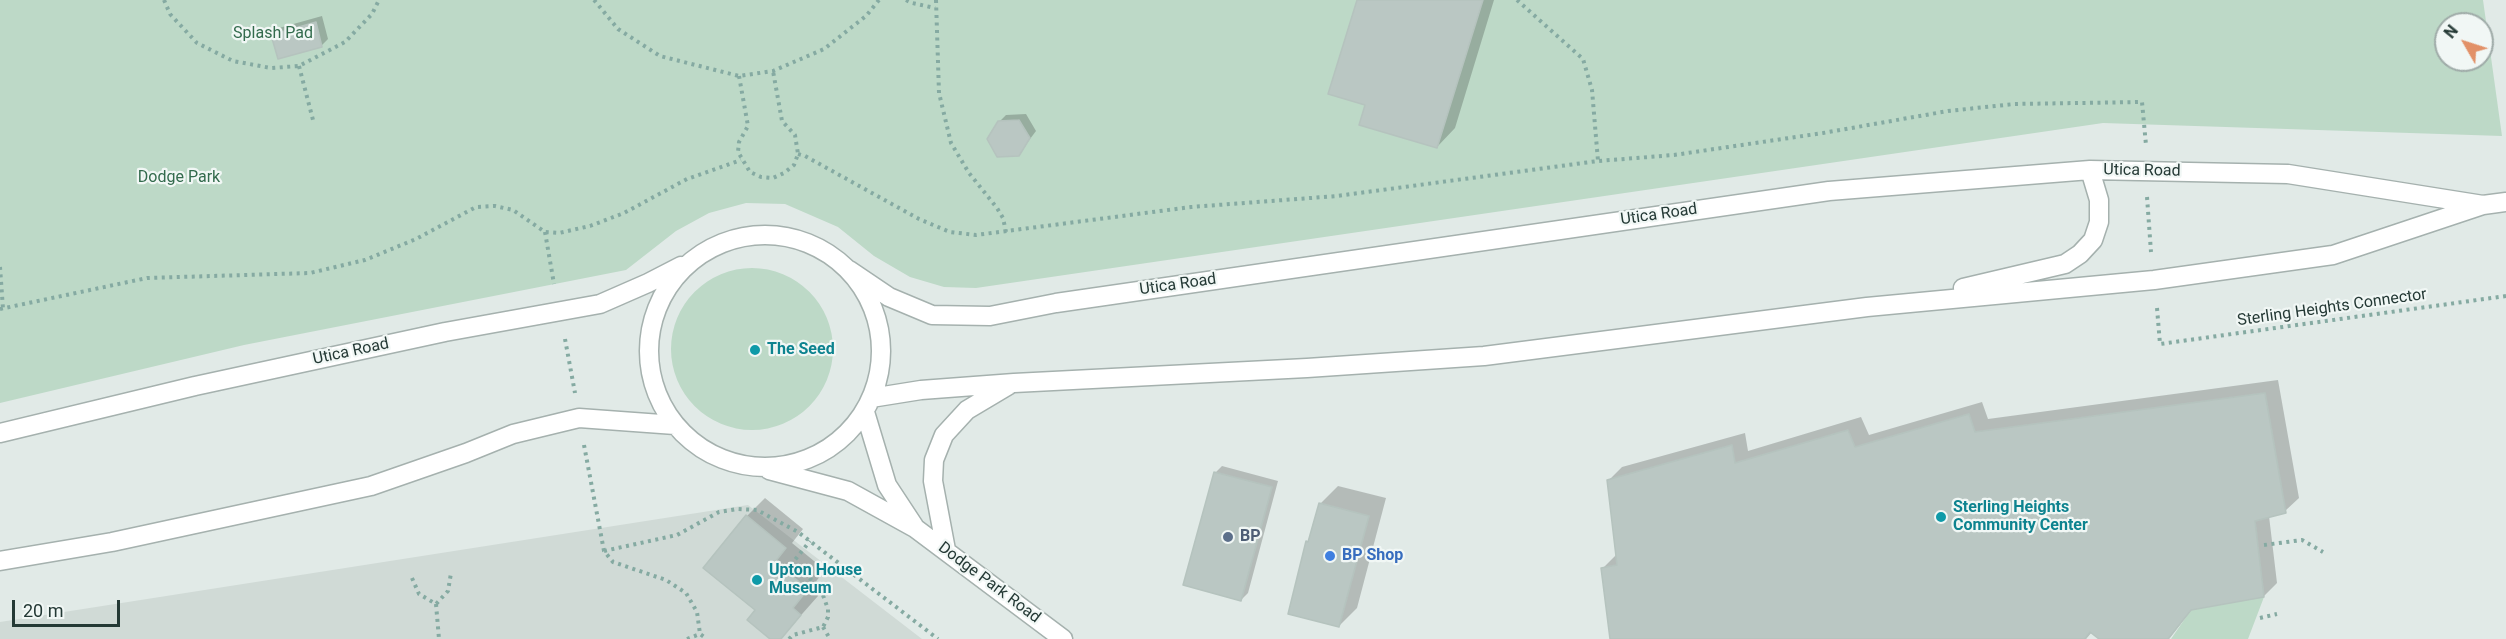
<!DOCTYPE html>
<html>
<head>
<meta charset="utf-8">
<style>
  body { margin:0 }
  #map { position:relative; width:2506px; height:639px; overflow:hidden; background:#e1eae7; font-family:Roboto,sans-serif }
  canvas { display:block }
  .north { position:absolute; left:2434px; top:12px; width:60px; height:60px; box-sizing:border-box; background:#f1f7f5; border:2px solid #9faba8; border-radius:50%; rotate:309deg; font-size:16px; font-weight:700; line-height:24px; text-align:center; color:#243935 }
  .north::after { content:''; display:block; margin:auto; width:21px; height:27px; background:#e29168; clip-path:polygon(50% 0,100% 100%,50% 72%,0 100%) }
  .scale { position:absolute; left:12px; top:600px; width:108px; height:27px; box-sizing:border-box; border:3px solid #243935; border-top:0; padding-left:8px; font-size:18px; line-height:21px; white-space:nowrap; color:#243935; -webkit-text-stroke:4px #f1f7f5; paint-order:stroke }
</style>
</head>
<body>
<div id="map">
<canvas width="2506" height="639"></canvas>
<div class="north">N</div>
<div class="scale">20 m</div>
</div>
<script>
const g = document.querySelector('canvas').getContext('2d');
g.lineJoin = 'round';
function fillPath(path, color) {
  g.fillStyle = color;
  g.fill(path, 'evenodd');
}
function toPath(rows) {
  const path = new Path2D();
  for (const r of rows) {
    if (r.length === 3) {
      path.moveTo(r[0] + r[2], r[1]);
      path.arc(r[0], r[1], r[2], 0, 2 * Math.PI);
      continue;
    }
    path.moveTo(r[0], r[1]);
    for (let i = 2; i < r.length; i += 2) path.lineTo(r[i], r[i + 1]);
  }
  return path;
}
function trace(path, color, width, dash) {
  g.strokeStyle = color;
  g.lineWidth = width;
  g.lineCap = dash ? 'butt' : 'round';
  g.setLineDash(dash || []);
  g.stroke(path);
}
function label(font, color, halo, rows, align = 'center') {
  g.font = font + ' Roboto,sans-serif';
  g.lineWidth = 4.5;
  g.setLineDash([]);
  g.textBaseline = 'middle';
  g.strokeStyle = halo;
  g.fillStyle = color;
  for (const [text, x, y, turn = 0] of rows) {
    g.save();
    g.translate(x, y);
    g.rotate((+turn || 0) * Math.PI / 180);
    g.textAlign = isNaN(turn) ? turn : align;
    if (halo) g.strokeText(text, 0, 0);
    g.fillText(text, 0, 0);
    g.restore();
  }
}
const built = toPath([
  [748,505,922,639,0,639,0,622]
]);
const green = toPath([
  [0,0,2483,0,2502,136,2103,123,976,288,944,287,910,277,874,256,838,227,785,204,746,203,709,213,676,231,626,270,244,345,0,403],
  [2446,24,2482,24,2482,60,2446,60],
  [752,349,81],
  [2264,597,2248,639,2171,639,2191,610]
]);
const shadow = toPath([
  [1359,0,1494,0,1455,128,1437,147,1367,104],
  [322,16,328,39,322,45,279,57,273,35,279,28],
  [1026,114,1036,131,1018,155,999,122,1006,115],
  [2278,380,2299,498,2285,511,2269,516,2277,583,2264,596,2193,608,2169,639,2101,639,2092,632,2086,639,1612,639,1603,568,1616,555,1609,480,1622,467,1745,433,1748,451,1861,417,1869,435,1982,402,1988,419],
  [1222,466,1278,481,1248,593,1241,600,1185,584,1216,472],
  [1338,486,1386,498,1357,608,1339,626,1307,542,1311,538,1320,504],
  [765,498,803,529,792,543,825,570,810,589,818,596,780,639,772,639,757,610,747,516]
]);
const building = toPath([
  [1357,0,1483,0,1437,148,1359,125,1365,105,1328,94,1357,0],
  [316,22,322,47,278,59,271,35,316,22],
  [1019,120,1030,138,1019,156,997,157,987,139,998,121,1019,120],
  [2265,393,2286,513,2255,521,2264,597,2191,610,2168,639,2099,639,2090,632,2085,639,1610,639,1601,568,1617,565,1607,480,1732,445,1735,463,1848,430,1855,447,1969,414,1975,432,2265,393],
  [1214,472,1272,487,1241,601,1183,585,1214,472],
  [1319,503,1369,516,1339,627,1288,614,1306,541,1308,542,1319,503],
  [746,515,786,548,775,562,808,589,793,608,801,615,781,639,770,639,747,620,755,610,703,568,746,515]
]);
const path = toPath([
  [164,0,170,14,197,43,233,61,271,68,299,66,345,42,372,14,379,0],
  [594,0,618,29,660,56,739,76,773,71,824,49,866,16,879,0],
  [906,0,912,3,935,8],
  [936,0,939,93,951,143,969,173,997,208,1003,218,1006,232],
  [1517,0,1583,59,1592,90,1598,161],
  [299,66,313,120],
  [739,76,748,126,739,142,738,152,750,172,761,177,773,178,784,173,794,165,798,154,795,135,782,121,773,71],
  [798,154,805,156,919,219,950,232,976,235,1191,207,1337,196,1598,161,1674,155,1823,133,1948,111,2014,104,2142,102,2146,145],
  [2147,197,2151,252],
  [545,232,554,284],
  [0,267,3,309],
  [2157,308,2160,344,2506,296],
  [0,309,147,278,310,273,365,260,416,239,476,207,495,206,513,210,545,232,559,233,590,226,624,213,687,179,741,160],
  [565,339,575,393],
  [584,445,604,551,613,562,666,580,686,593,697,612,700,634],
  [2264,545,2302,540,2323,552],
  [604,551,677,535,719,512,737,509,757,510,798,532,938,639],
  [786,571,810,541],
  [412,578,419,594,436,604,448,591,451,573],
  [436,604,439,639],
  [2260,618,2277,614],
  [823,627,830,639],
  [687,639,700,634,707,639],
  [789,639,793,635,823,627,828,617,828,609,820,587,792,564]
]);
const tertiary = toPath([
  [765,351,116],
  [849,270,889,297,932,315,990,316,1056,303,1829,191,2090,170,2288,174,2483,205],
  [1963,288,2065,264,2080,254,2093,240,2099,222,2099,200,2090,170],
  [871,398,921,390,1014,383,1307,368,1484,356,1867,307,2154,280,2333,255,2483,205,2506,202],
  [865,412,887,485,914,526],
  [0,433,195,386,445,332,600,304,648,283,681,266],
  [769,470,848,491,915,528,1063,639],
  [946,550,933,481,934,460,944,435,967,410,1009,385],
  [0,561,112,542,371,486,466,453,513,434,579,418,675,425]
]);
const markers = [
  [755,350,6,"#0f9aa8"],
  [1941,517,6,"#0f9aa8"],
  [1228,537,6,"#5c6f8a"],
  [1330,556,6,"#3f7fe0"],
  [757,580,6,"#0f9aa8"]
];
const parkNames = [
  ["Splash Pad",273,34],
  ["Dodge Park",179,178]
];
const streetNames = [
  ["Utica Road",2142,171,1],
  ["Utica Road",1659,215,-8],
  ["Utica Road",1178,285,-8],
  ["Sterling Heights Connector",2332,308,-8],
  ["Utica Road",351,352,-12],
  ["Dodge Park Road",989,583,37]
];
const cultureNames = [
  ["The Seed",767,350],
  ["Sterling Heights",1953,508],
  ["Community Center",1953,526],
  ["Upton House",769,571],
  ["Museum",769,589]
];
const serviceNames = [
  ["BP",1240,537]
];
const shopNames = [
  ["BP Shop",1342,556]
];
fillPath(built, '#d0dad6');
fillPath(green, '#bdd9c7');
fillPath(shadow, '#0003');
fillPath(building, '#bac7c3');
trace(building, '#b5c3be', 1.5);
trace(tertiary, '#a5b1ae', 21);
trace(path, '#85aaa2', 4, [3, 4.5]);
trace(tertiary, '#fff', 18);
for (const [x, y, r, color] of markers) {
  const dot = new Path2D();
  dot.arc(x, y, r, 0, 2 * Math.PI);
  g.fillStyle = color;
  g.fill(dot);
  trace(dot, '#f1f7f5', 2);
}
label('16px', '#336b4d', '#f1f7f5', parkNames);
label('16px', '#243935', '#f1f7f5', streetNames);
label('bold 16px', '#0d838f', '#f1f7f5', cultureNames, 'left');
label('bold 16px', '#4e5e75', '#f1f7f5', serviceNames, 'left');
label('bold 16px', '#366cbe', '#f1f7f5', shopNames, 'left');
</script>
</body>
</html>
